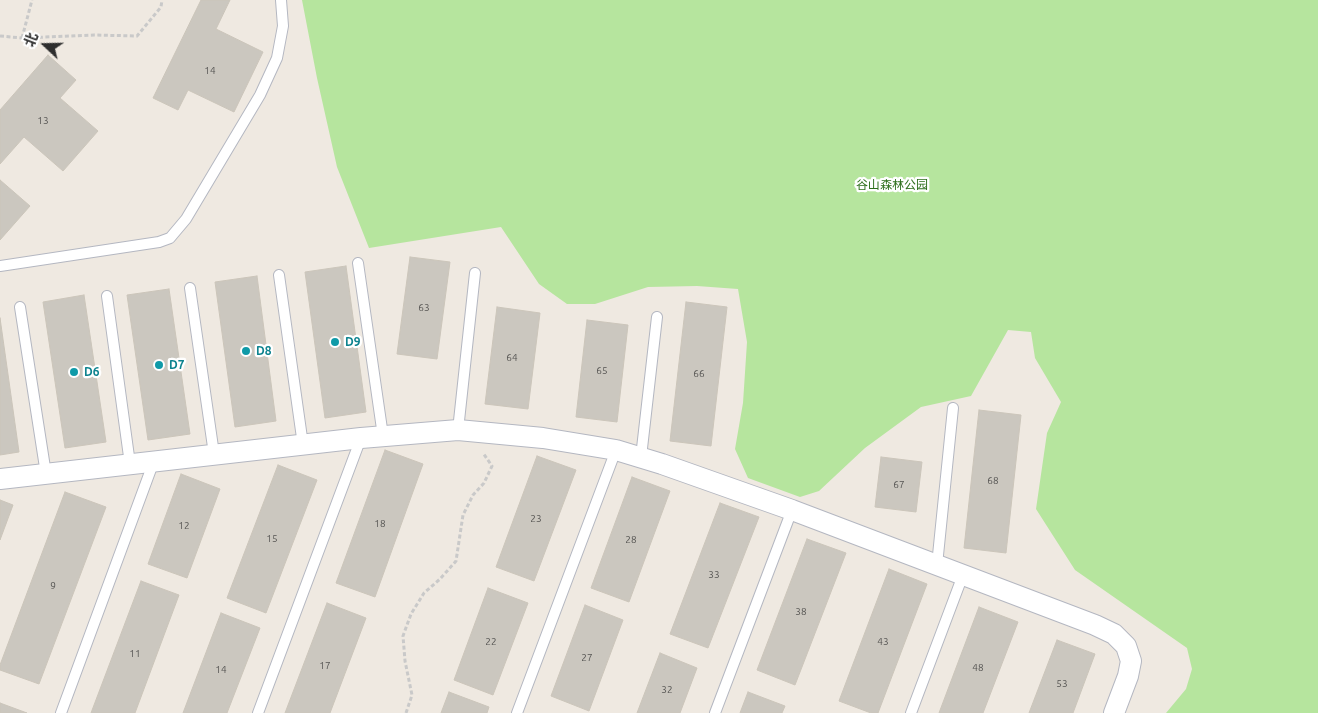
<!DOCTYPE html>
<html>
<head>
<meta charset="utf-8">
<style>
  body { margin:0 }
  #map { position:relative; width:1318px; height:713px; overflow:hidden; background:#efe9e1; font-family:Ubuntu,"Noto Sans SC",sans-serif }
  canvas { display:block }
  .north { position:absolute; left:20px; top:20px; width:50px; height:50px; -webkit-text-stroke:4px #fff; paint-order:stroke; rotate:291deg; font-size:14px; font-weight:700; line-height:20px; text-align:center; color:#2e2e2e }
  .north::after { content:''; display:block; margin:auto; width:18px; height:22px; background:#2e2e2e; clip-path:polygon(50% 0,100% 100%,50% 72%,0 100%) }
</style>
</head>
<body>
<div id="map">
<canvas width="1318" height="713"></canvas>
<div class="north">北</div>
</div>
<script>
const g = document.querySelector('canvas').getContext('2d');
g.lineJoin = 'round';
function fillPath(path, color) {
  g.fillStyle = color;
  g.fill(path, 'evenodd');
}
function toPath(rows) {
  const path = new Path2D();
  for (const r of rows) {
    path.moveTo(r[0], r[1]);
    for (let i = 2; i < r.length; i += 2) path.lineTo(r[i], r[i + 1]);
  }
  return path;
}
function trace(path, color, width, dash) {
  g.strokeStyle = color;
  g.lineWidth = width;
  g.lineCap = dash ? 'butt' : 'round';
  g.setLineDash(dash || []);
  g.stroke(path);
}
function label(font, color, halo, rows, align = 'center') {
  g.font = font + ' Ubuntu,"Noto Sans SC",sans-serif';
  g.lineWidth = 4.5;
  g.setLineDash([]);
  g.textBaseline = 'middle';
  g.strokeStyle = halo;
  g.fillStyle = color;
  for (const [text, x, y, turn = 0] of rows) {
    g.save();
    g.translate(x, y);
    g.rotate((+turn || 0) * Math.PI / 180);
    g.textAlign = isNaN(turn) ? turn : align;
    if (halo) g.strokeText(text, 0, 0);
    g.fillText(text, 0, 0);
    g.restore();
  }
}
const green = toPath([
  [302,0,1318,0,1318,713,1166,713,1186,689,1192,669,1187,648,1075,570,1036,509,1047,433,1061,402,1035,358,1031,332,1008,330,971,396,921,407,865,448,819,491,800,497,748,478,735,449,743,403,747,342,738,289,697,286,648,287,595,304,567,304,539,284,501,227,369,248,337,167,317,78]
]);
const building = toPath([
  [201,0,230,0,216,29,263,52,234,112,188,90,178,110,153,98,201,0],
  [48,55,76,80,60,98,98,131,63,171,24,137,0,164,0,110,48,55],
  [0,180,30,206,0,240,0,180],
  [410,257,450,262,437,359,397,354,410,257],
  [346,266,366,412,325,418,305,272,346,266],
  [257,276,276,421,235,427,215,282,257,276],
  [169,289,190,434,148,440,127,295,169,289],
  [84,295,106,442,65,448,43,302,84,295],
  [686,302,727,307,711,446,670,441,686,302],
  [497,307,540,313,528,409,485,404,497,307],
  [0,318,19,452,0,455,0,318],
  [587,320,628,325,617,422,576,417,587,320],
  [979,410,1021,415,1006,553,964,548,979,410],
  [385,450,423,464,375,597,336,583,385,450],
  [537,456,576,470,534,581,496,567,537,456],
  [881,457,922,462,916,512,875,507,881,457],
  [278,465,317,480,266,613,227,598,278,465],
  [181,474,220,489,187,578,148,564,181,474],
  [632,477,670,491,629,602,591,588,632,477],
  [65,492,106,507,39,684,0,670,0,665,65,492],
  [0,500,13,505,0,540,0,500],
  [720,503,759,517,708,648,670,634,720,503],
  [807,539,846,553,795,685,757,670,807,539],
  [889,569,927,584,878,713,871,713,839,701,889,569],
  [141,581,179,595,135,713,91,713,141,581],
  [488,588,528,603,493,695,454,680,488,588],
  [327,603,366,618,330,713,285,713,327,603],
  [585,605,623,620,589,711,551,696,585,605],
  [979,607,1018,622,983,713,939,713,979,607],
  [221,613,260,628,227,713,183,713,221,613],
  [1057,640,1095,654,1073,713,1029,713,1057,640],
  [660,653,697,668,680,713,637,713,660,653],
  [449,692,489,707,487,713,441,713,449,692],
  [748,692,785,706,782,713,740,713,748,692],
  [0,703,27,713,0,713,0,703]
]);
const path = toPath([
  [0,36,22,38,94,35,137,36,161,7,162,0],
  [22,38,32,0],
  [406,713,412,695,405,661,403,636,411,614,424,593,440,579,456,561,463,515,473,495,484,483,492,466,483,453]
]);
const service = toPath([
  [358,263,383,436],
  [0,266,159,242,170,238,186,219,260,95,277,58,283,26,281,0],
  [279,275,303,445],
  [190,288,214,454],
  [107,296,130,464],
  [20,307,46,474],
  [458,430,475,273],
  [641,457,657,317],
  [937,565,953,408],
  [61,713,154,461],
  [258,713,361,438],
  [517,713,616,450],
  [715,713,792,510],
  [911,713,963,575]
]);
const minor = toPath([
  [0,479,361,438,458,430,543,438,616,450,662,464,792,510,1095,625,1114,634,1126,646,1131,661,1128,676,1114,713]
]);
const markers = [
  [335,342,5,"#0f9aa8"],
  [246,351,5,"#0f9aa8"],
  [159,365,5,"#0f9aa8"],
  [74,372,5,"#0f9aa8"]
];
const numberNames = [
  ["14",210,71],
  ["13",43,121],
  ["63",424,308],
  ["64",512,358],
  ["65",602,371],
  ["66",699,374],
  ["68",993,481],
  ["67",899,485],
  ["23",536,519],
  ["18",380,524],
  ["12",184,526],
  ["15",272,539],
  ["28",631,540],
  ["33",714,575],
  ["9",53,586],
  ["38",801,612],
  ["22",491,642],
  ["43",883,642],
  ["11",135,654],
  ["27",587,658],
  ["17",325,666],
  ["48",978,668],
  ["14",221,670],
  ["53",1062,684],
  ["32",667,690]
];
const parkNames = [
  ["谷山森林公园",892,185]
];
const cultureNames = [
  ["D9",345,342],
  ["D8",256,351],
  ["D7",169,365],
  ["D6",84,372]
];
fillPath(green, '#b6e59e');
fillPath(building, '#cbc7bf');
trace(building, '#cbc5ba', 1);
trace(service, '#b4b7c1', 12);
trace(minor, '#b4b7c1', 22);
trace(path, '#c9c9c9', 3, [4, 2.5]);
trace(service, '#fff', 10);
trace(minor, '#fff', 20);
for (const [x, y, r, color] of markers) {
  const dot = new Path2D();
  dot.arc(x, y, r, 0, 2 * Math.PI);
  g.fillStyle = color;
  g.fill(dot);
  trace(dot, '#fff', 2);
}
label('10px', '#555452', null, numberNames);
label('12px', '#2c6e1b', '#fff', parkNames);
label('bold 12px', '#0d838f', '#fff', cultureNames, 'left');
</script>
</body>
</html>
